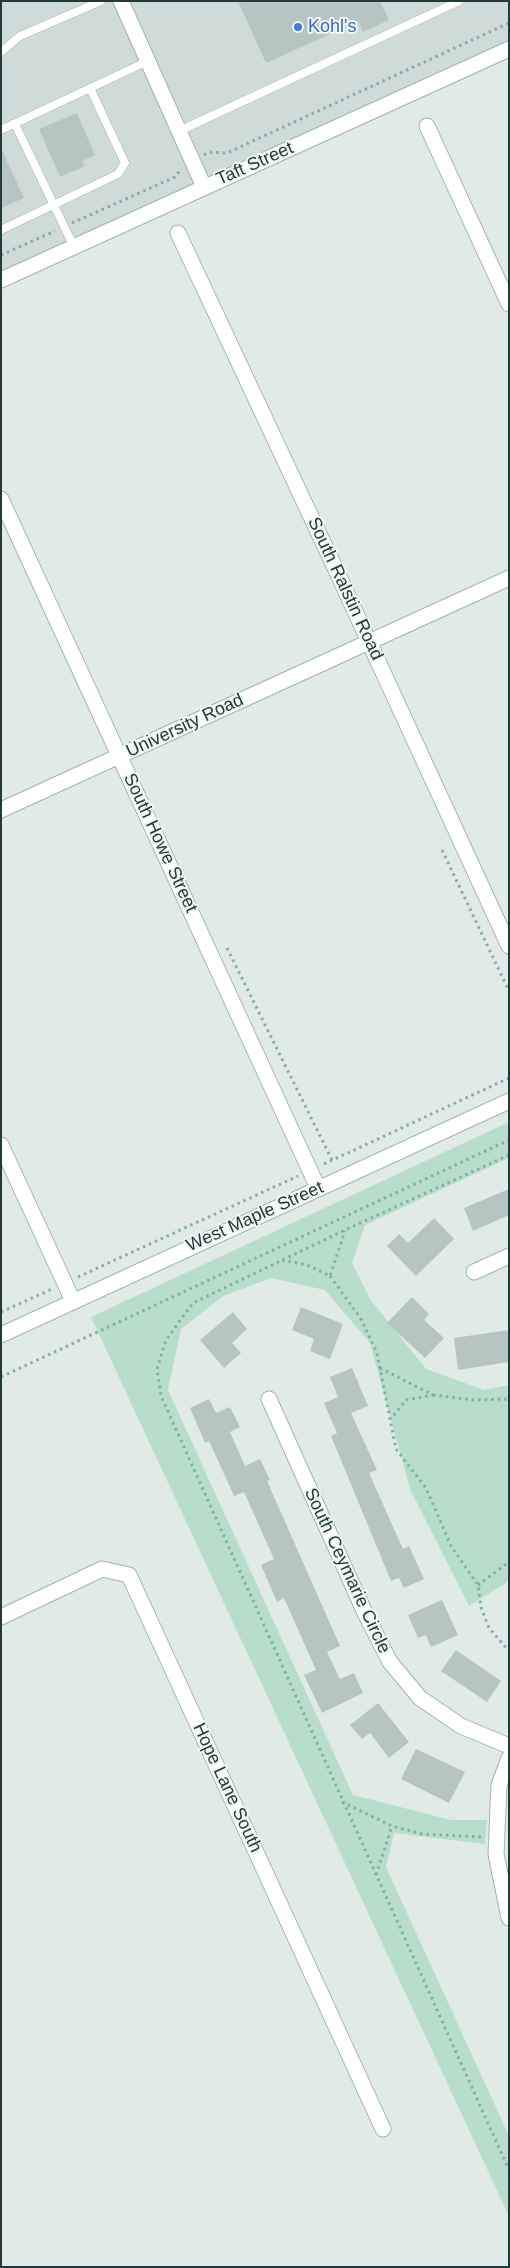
<!DOCTYPE html>
<html>
<head>
<meta charset="utf-8">
<style>
  body { margin:0 }
  #map { position:relative; width:510px; height:2268px; overflow:hidden; background:#e0ebe8; font-family:Helvetica,sans-serif }
  canvas { display:block }
  .frame { position:absolute; inset:0; border:2px solid #203b3a; pointer-events:none }
</style>
</head>
<body>
<div id="map">
<canvas width="510" height="2268"></canvas>
<div class="frame"></div>
</div>
<script>
const g = document.querySelector('canvas').getContext('2d');
g.lineJoin = 'round';
function fillPath(path, color) {
  g.fillStyle = color;
  g.fill(path, 'evenodd');
}
function toPath(rows) {
  const path = new Path2D();
  for (const r of rows) {
    path.moveTo(r[0], r[1]);
    for (let i = 2; i < r.length; i += 2) path.lineTo(r[i], r[i + 1]);
  }
  return path;
}
function trace(path, color, width, dash) {
  g.strokeStyle = color;
  g.lineWidth = width;
  g.lineCap = dash ? 'butt' : 'round';
  g.setLineDash(dash || []);
  g.stroke(path);
}
function label(font, color, halo, rows, align = 'center') {
  g.font = font + ' Helvetica,sans-serif';
  g.lineWidth = 4;
  g.setLineDash([]);
  g.textBaseline = 'middle';
  g.strokeStyle = halo;
  g.fillStyle = color;
  for (const [text, x, y, turn = 0] of rows) {
    g.save();
    g.translate(x, y);
    g.rotate((+turn || 0) * Math.PI / 180);
    g.textAlign = isNaN(turn) ? turn : align;
    if (halo) g.strokeText(text, 0, 0);
    g.fillText(text, 0, 0);
    g.restore();
  }
}
const built = toPath([
  [1,1,509,1,509,53,1,284]
]);
const green = toPath([
  [509,1122,509,1158,365,1225,352,1263,370,1299,426,1369,484,1390,509,1385,509,1581,469,1606,410,1489,370,1343,325,1290,271,1278,223,1296,181,1329,168,1390,353,1795,451,1820,487,1820,485,1844,394,1833,386,1867,509,2136,509,2216,91,1317]
]);
const building = toPath([
  [238,1,380,1,389,20,363,32,358,21,266,63],
  [77,113,95,155,82,161,85,166,60,177,39,129],
  [1,148,24,198,1,208],
  [509,1189,509,1215,473,1231,464,1208],
  [434,1218,454,1239,416,1276,387,1246,399,1234,408,1243],
  [412,1297,429,1314,424,1320,444,1338,425,1358,387,1323],
  [301,1307,343,1324,330,1359,310,1351,314,1339,292,1330],
  [233,1312,247,1329,232,1343,241,1353,224,1368,200,1340],
  [509,1330,509,1362,458,1370,454,1338],
  [352,1368,368,1406,351,1413,377,1470,369,1473,403,1549,409,1546,424,1579,404,1588,399,1578,391,1581,331,1436,337,1433,324,1403,338,1397,330,1377],
  [209,1399,216,1413,230,1407,240,1427,230,1432,245,1466,260,1459,270,1480,267,1481,340,1646,327,1652,340,1679,354,1673,363,1693,322,1713,304,1675,316,1670,284,1598,277,1602,261,1565,274,1559,244,1492,234,1496,209,1441,205,1443,190,1408],
  [442,1600,458,1635,431,1647,426,1635,418,1638,408,1615],
  [456,1650,501,1681,487,1702,441,1671],
  [378,1703,409,1742,389,1758,370,1733,362,1739,350,1725],
  [416,1749,465,1772,449,1803,401,1779]
]);
const path = toPath([
  [204,155,209,152,227,153,509,23],
  [72,223,175,177,180,170],
  [1,255,55,231],
  [442,850,509,991],
  [227,948,332,1160],
  [509,1155,345,1230,193,1303,166,1340,157,1369,161,1396,509,2170],
  [324,1164,509,1078],
  [282,1260,307,1265,330,1276,345,1231],
  [330,1276,361,1319,377,1353,396,1449,426,1488,451,1546,478,1585,481,1607,489,1628,509,1651],
  [78,1277,298,1176],
  [1,1312,52,1289],
  [380,1368,433,1395,406,1400,391,1419],
  [1,1377,509,1140],
  [433,1395,474,1400,509,1399],
  [478,1585,509,1562],
  [342,1802,392,1826,422,1834,482,1837],
  [376,1875,392,1826]
]);
const service = toPath([
  [1,52,20,36,101,1],
  [15,124,74,247],
  [1,130,148,61],
  [179,131,459,1],
  [1,230,118,174,125,163,90,88]
]);
const minor = toPath([
  [121,1,204,187],
  [427,126,509,304],
  [178,233,336,570,509,946],
  [1,499,318,1188],
  [1,810,509,578],
  [1,1145,73,1301],
  [474,1272,509,1256],
  [269,1399,365,1613,390,1662,420,1698,461,1726,509,1746],
  [1,1617,102,1569,129,1575,383,2129],
  [509,1758,499,1785,496,1854,509,1918]
]);
const tertiary = toPath([
  [1,280,509,49]
]);
const secondary = toPath([
  [1,1335,509,1101]
]);
const markers = [
  [298,27,5,"#3f7fe0"]
];
const shopNames = [
  ["Kohl's",308,27]
];
const streetNames = [
  ["Taft Street",255,164,-24],
  ["South Ralstin Road",345,589,65],
  ["University Road",185,726,-25],
  ["South Howe Street",160,843,65],
  ["West Maple Street",255,1217,-24],
  ["South Ceymarie Circle",347,1571,65],
  ["Hope Lane South",227,1788,65]
];
fillPath(built, '#cedbd8');
fillPath(green, '#b8ddca');
fillPath(building, '#b5c6c2');
trace(service, '#a3b3b0', 9);
trace(minor, '#a3b3b0', 17);
trace(tertiary, '#a3b3b0', 17);
trace(secondary, '#9eb7b3', 17);
trace(path, '#80afaa', 3, [2.5, 4]);
trace(service, '#fff', 8);
trace(minor, '#fff', 15);
trace(tertiary, '#fff', 15);
trace(secondary, '#fff', 15);
for (const [x, y, r, color] of markers) {
  const dot = new Path2D();
  dot.arc(x, y, r, 0, 2 * Math.PI);
  g.fillStyle = color;
  g.fill(dot);
  trace(dot, '#f0f7f5', 2);
}
label('18px', '#366cbe', '#f0f7f5', shopNames, 'left');
label('18px', '#203b3a', '#f0f7f5', streetNames);
</script>
</body>
</html>
